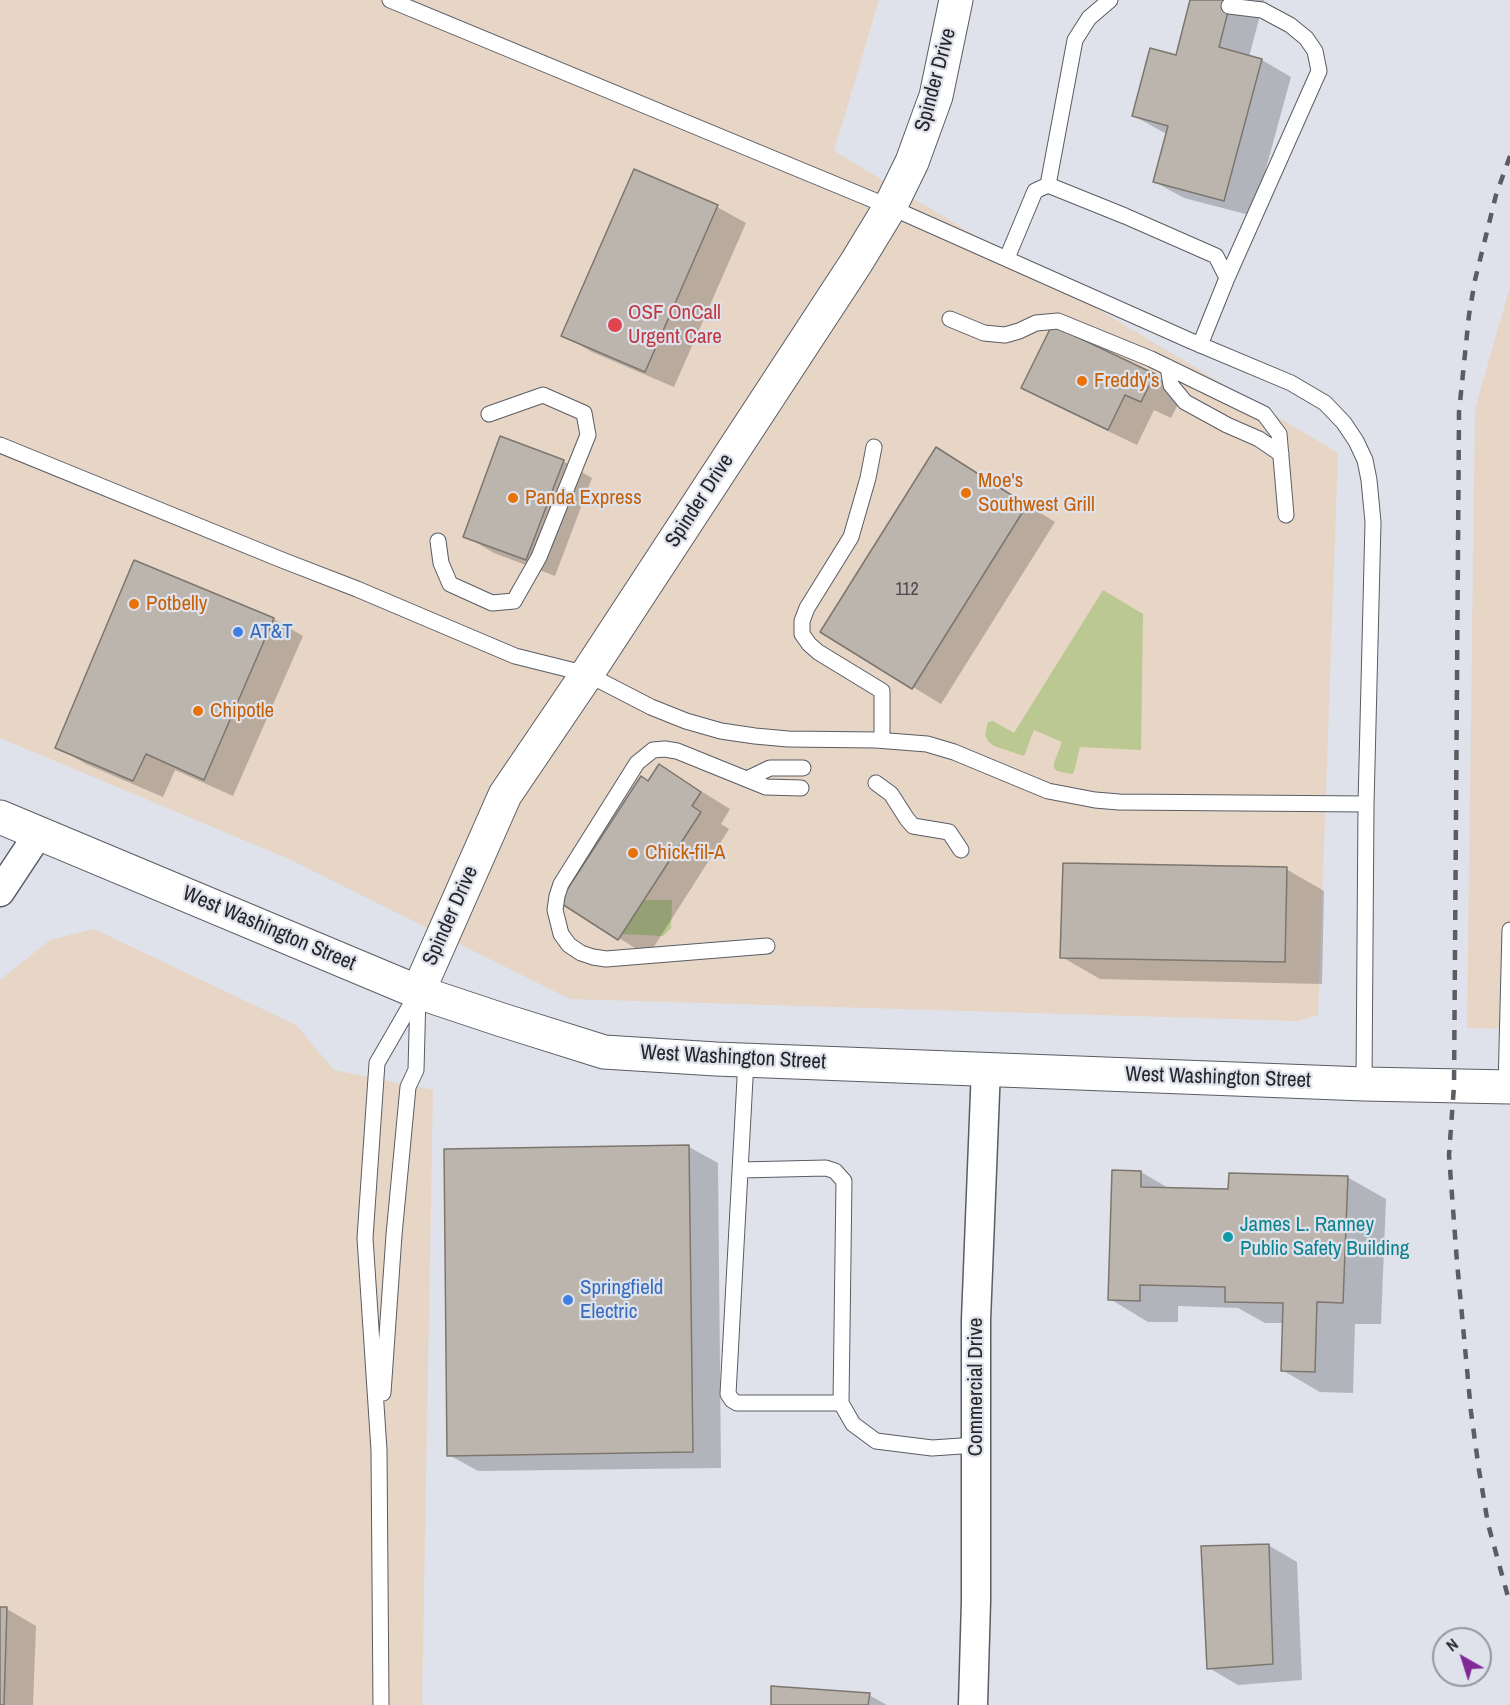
<!DOCTYPE html>
<html>
<head>
<meta charset="utf-8">
<style>
  body { margin:0 }
  #map { position:relative; width:1510px; height:1705px; overflow:hidden; background:#dfe2eb; font-family:"Archivo Narrow",sans-serif }
  canvas { display:block }
  .north { position:absolute; left:1432px; top:1627px; width:60px; height:60px; box-sizing:border-box; background:#dfe2eb; border:2px solid #95979e; border-radius:50%; rotate:321deg; font-size:16px; font-weight:700; line-height:24px; text-align:center; color:#25262a }
  .north::after { content:''; display:block; margin:auto; width:21px; height:27px; background:#802997; clip-path:polygon(50% 0,100% 100%,50% 72%,0 100%) }
</style>
</head>
<body>
<div id="map">
<canvas width="1510" height="1705"></canvas>
<div class="north">N</div>
</div>
<script>
const g = document.querySelector('canvas').getContext('2d');
g.lineJoin = 'round';
function fillPath(path, color) {
  g.fillStyle = color;
  g.fill(path, 'evenodd');
}
function toPath(rows) {
  const path = new Path2D();
  for (const r of rows) {
    path.moveTo(r[0], r[1]);
    for (let i = 2; i < r.length; i += 2) path.lineTo(r[i], r[i + 1]);
  }
  return path;
}
function trace(path, color, width, dash) {
  g.strokeStyle = color;
  g.lineWidth = width;
  g.lineCap = dash ? 'butt' : 'round';
  g.setLineDash(dash || []);
  g.stroke(path);
}
function label(font, color, halo, rows, align = 'center') {
  g.font = font + ' "Archivo Narrow",sans-serif';
  g.lineWidth = 4.5;
  g.setLineDash([]);
  g.textBaseline = 'middle';
  g.strokeStyle = halo;
  g.fillStyle = color;
  for (const [text, x, y, turn = 0] of rows) {
    g.save();
    g.translate(x, y);
    g.rotate((+turn || 0) * Math.PI / 180);
    g.textAlign = isNaN(turn) ? turn : align;
    if (halo) g.strokeText(text, 0, 0);
    g.fillText(text, 0, 0);
    g.restore();
  }
}
const commercial = toPath([
  [0,0,879,0,834,151,1338,453,1318,1015,1298,1021,570,999,289,859,0,738],
  [1510,287,1510,1029,1467,1028,1475,409],
  [94,929,296,1025,334,1070,433,1090,422,1705,0,1705,0,980,50,940]
]);
const green = toPath([
  [1103,590,1143,614,1141,750,1080,747,1074,772,1072,774,1057,771,1054,768,1054,763,1062,742,1034,730,1024,756,994,746,988,741,985,735,988,722,993,721,1014,733],
  [644,900,672,900,671,928,663,936,622,934]
]);
const shadow = toPath([
  [1192,0,1264,0,1249,57,1262,60,1291,77,1253,216,1184,198,1155,182,1168,134,1163,132,1134,116,1177,57],
  [635,171,717,207,746,223,674,387,592,352,563,335],
  [1052,327,1155,376,1184,392,1171,418,1154,410,1137,445,1052,404,1023,388],
  [563,461,592,478,555,576,494,553,465,536],
  [965,466,1055,522,941,704,913,687],
  [135,562,274,619,303,636,233,796,175,770,163,797,86,764,57,747],
  [660,766,730,809,721,824,729,829,648,956,561,902],
  [1286,869,1324,891,1322,984,1100,979,1062,957],
  [689,1147,718,1163,721,1468,478,1471,449,1455],
  [1141,1172,1170,1189,1230,1191,1347,1177,1386,1199,1381,1324,1355,1324,1353,1393,1320,1392,1282,1370,1284,1323,1265,1323,1238,1308,1178,1306,1178,1322,1148,1322,1110,1299],
  [1268,1545,1297,1562,1302,1680,1238,1685,1209,1668],
  [0,1609,7,1609,36,1626,33,1705,0,1705],
  [869,1695,887,1705,772,1705]
]);
const building = toPath([
  [1190,0,1231,0,1219,47,1262,59,1224,201,1153,182,1168,126,1132,116,1150,48,1176,55,1190,0],
  [634,169,718,205,645,372,561,336,634,169],
  [1052,325,1155,374,1141,402,1125,395,1108,430,1021,388,1052,325],
  [500,436,564,460,526,560,463,537,500,436],
  [936,447,1027,505,912,689,820,632,936,447],
  [134,560,274,618,204,780,146,754,133,781,55,748,134,560],
  [659,764,701,792,692,806,701,812,618,940,559,902,641,776,648,781,659,764],
  [1063,863,1287,867,1285,962,1060,958,1063,863],
  [689,1145,693,1452,447,1456,444,1149,689,1145],
  [1112,1170,1141,1171,1141,1187,1228,1189,1229,1173,1348,1176,1343,1303,1317,1302,1315,1372,1281,1371,1283,1303,1225,1302,1225,1287,1140,1285,1140,1301,1108,1300,1112,1170],
  [1269,1544,1273,1664,1207,1669,1201,1546,1269,1544],
  [0,1607,7,1607,4,1705,0,1705,0,1607],
  [771,1686,870,1693,868,1705,771,1705,771,1686]
]);
const service = toPath([
  [390,0,890,207,1191,341,1291,383,1325,403,1344,423,1356,441,1365,460,1369,480,1373,522,1366,804,1364,1084],
  [1048,185,1075,40,1089,18,1110,0],
  [1007,258,1035,191,1048,185,1125,216,1216,256,1227,278,1200,345],
  [1227,278,1319,71,1315,51,1306,38,1290,25,1262,10,1229,6],
  [950,319,984,333,1005,335,1019,331,1036,323,1058,321,1151,359,1264,414,1279,434,1286,515],
  [1168,367,1171,385,1185,402,1227,425,1259,439,1281,454],
  [0,445,282,560,357,589,515,656,587,674,651,707,686,721,721,731,755,736,788,739,876,740,927,744,954,752,1048,791,1095,800,1119,802,1366,804],
  [874,447,868,478,851,537,807,608,802,621,802,634,809,644,818,652,882,691,882,740],
  [438,541,441,563,450,584,492,603,514,601,539,557,588,435,584,413,543,395,489,414],
  [747,779,770,768,803,768],
  [876,783,891,794,907,819,913,826,949,832,961,850],
  [767,946,606,959,593,957,581,953,569,945,561,934,555,910,557,896,561,884,637,763,653,750,665,749,677,751,766,787,801,788],
  [746,1060,728,1394,732,1400,737,1403,841,1403,853,1424,876,1441,932,1448,976,1445],
  [1506,1087,1510,930],
  [741,1170,826,1168,835,1171,844,1181,841,1403],
  [383,1393,394,1235,408,1087,416,1070,418,994],
  [381,1705,379,1450,365,1238,377,1063,418,992]
]);
const minor = toPath([
  [0,892,39,833],
  [973,1705,976,1601,976,1320,986,1068]
]);
const tertiary = toPath([
  [0,817,418,992,502,1020,604,1052,716,1059,1364,1084,1510,1087],
  [418,992,505,795,587,674,856,263,890,207,912,162,936,96,956,0]
]);
const rail = toPath([
  [1510,156,1496,195,1475,280,1469,315,1459,412,1454,1086,1449,1155,1457,1262,1471,1412,1479,1470,1488,1524,1510,1604]
]);
const markers = [
  [615,325,8,"#e0444e"],
  [1082,381,6,"#e8710a"],
  [966,493,6,"#e8710a"],
  [513,498,6,"#e8710a"],
  [134,604,6,"#e8710a"],
  [238,632,6,"#3f7fe0"],
  [198,711,6,"#e8710a"],
  [633,853,6,"#e8710a"],
  [1228,1237,6,"#0f9aa8"],
  [568,1300,6,"#3f7fe0"]
];
const numberNames = [
  ["112",907,590]
];
const streetNames = [
  ["Spinder Drive",936,80,-75],
  ["Spinder Drive",700,501,-57],
  ["Spinder Drive",451,916,-66],
  ["West Washington Street",269,929,23],
  ["West Washington Street",733,1058,3],
  ["West Washington Street",1218,1078,2],
  ["Commercial Drive",976,1387,-90]
];
const healthNames = [
  ["OSF OnCall",628,313],
  ["Urgent Care",628,337]
];
const foodNames = [
  ["Freddy's",1094,381],
  ["Moe's",978,481],
  ["Southwest Grill",978,505],
  ["Panda Express",525,498],
  ["Potbelly",146,604],
  ["Chipotle",210,711],
  ["Chick-fil-A",645,853]
];
const shopNames = [
  ["AT&T",250,632],
  ["Springfield",580,1288],
  ["Electric",580,1312]
];
const cultureNames = [
  ["James L. Ranney",1240,1225],
  ["Public Safety Building",1240,1249]
];
fillPath(commercial, '#e7d5c5');
fillPath(green, '#bbc891');
fillPath(shadow, '#0003');
fillPath(building, '#bcb5ae');
trace(building, '#7c766f', 1.5);
trace(service, '#5a5c64', 17);
trace(minor, '#5a5c64', 31);
trace(tertiary, '#5a5c64', 35);
trace(service, '#fff', 15);
trace(minor, '#fff', 28);
trace(tertiary, '#fff', 33);
trace(rail, '#5b5d63', 4.5, [10, 10]);
for (const [x, y, r, color] of markers) {
  const dot = new Path2D();
  dot.arc(x, y, r, 0, 2 * Math.PI);
  g.fillStyle = color;
  g.fill(dot);
  trace(dot, '#dfe2eb', 2);
}
label('18px', '#4b4a4b', null, numberNames);
label('21px', '#25262a', '#dfe2eb', streetNames);
label('21px', '#be3a42', '#dfe2eb', healthNames, 'left');
label('21px', '#c56008', '#dfe2eb', foodNames, 'left');
label('21px', '#366cbe', '#dfe2eb', shopNames, 'left');
label('21px', '#0d838f', '#dfe2eb', cultureNames, 'left');
</script>
</body>
</html>
